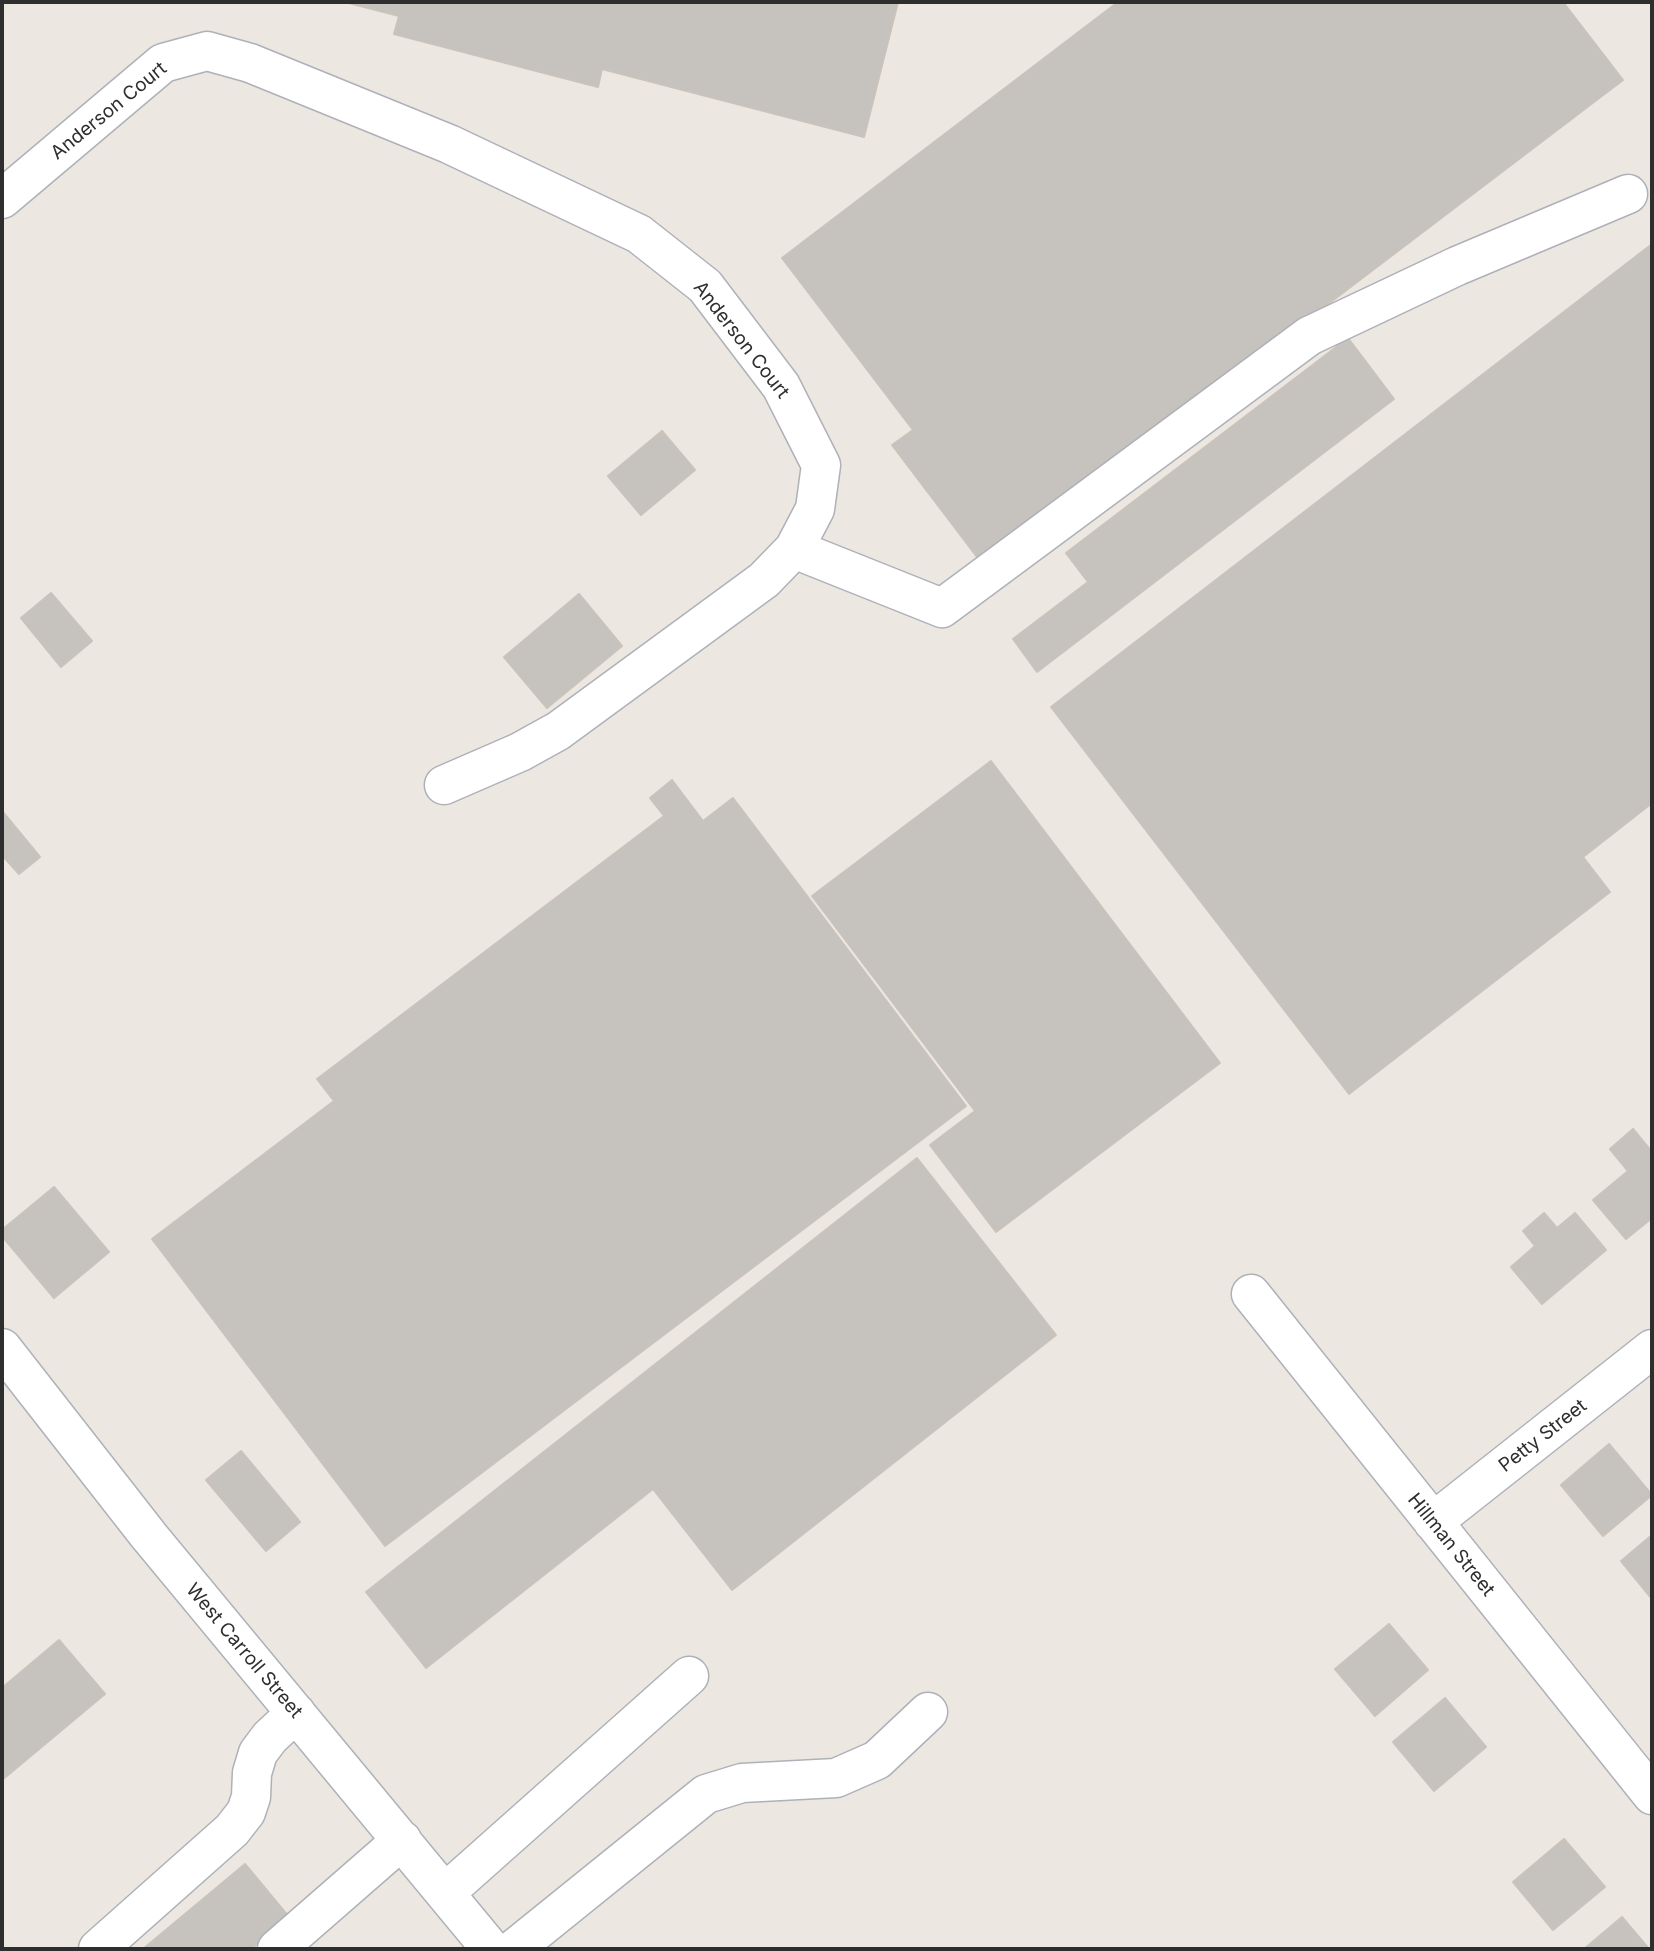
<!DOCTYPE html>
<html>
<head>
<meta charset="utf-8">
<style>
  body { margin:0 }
  #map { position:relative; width:1654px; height:1951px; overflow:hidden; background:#ede7e2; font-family:Inter,sans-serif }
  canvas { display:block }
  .frame { position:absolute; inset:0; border:4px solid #2e2e2e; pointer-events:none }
</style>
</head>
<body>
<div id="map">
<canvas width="1654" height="1951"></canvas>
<div class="frame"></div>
</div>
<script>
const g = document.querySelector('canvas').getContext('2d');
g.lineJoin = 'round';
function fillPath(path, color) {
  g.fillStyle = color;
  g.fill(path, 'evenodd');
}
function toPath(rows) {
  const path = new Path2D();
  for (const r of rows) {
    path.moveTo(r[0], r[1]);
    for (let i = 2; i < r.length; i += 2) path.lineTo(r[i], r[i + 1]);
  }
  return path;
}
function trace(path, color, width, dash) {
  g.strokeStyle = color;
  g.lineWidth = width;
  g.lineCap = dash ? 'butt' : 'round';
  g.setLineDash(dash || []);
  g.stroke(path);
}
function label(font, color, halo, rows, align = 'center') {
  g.font = font + ' Inter,sans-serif';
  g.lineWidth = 5;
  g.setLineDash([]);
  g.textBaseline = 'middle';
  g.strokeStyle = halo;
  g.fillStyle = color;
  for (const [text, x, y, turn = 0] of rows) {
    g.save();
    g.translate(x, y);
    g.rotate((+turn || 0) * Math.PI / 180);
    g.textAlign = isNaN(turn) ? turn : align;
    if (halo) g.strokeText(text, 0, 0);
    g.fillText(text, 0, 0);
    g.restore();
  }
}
const building = toPath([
  [345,2,898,2,864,137,602,69,598,87,394,34,399,16,345,2],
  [1118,2,1563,2,1623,80,1007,548,1001,540,977,557,892,445,913,430,782,258,1118,2],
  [1652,244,1652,803,1583,857,1610,892,1349,1094,1051,707,1652,244],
  [1348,338,1394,399,1037,672,1013,639,1088,582,1066,553,1348,338],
  [662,431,695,470,641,515,608,476,662,431],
  [51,593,92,641,61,667,21,618,51,593],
  [579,594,622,646,547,708,504,657,579,594],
  [991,761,1220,1063,996,1232,930,1145,975,1111,812,896,991,761],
  [672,780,703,821,733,798,966,1106,385,1546,152,1239,334,1101,317,1079,664,816,650,798,672,780],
  [2,811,40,857,19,874,2,855,2,811],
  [1633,1129,1652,1152,1652,1218,1626,1239,1593,1200,1628,1171,1610,1149,1633,1129],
  [917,1158,1056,1335,732,1590,653,1489,426,1668,366,1592,917,1158],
  [54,1187,109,1252,54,1298,2,1236,2,1230,54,1187],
  [1544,1213,1557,1228,1575,1213,1606,1250,1542,1304,1511,1267,1535,1246,1523,1231,1544,1213],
  [1609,1444,1652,1495,1603,1536,1561,1485,1609,1444],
  [241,1451,300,1522,266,1551,206,1480,241,1451],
  [1652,1535,1652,1599,1621,1561,1652,1535],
  [1389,1624,1428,1670,1375,1716,1335,1669,1389,1624],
  [59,1640,105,1694,2,1780,2,1688,59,1640],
  [1445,1698,1486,1747,1434,1791,1393,1742,1445,1698],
  [1564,1839,1605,1887,1553,1930,1513,1882,1564,1839],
  [245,1864,289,1917,251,1949,143,1949,245,1864],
  [1622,1917,1649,1949,1584,1949,1622,1917]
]);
const minor = toPath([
  [2,199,163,63,207,51,250,63,449,144,639,234,705,286,781,386,821,465,815,509,794,549,764,580,558,731,520,752,444,785],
  [794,549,942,608,1309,336,1457,266,1628,194],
  [1251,1294,1652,1795],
  [2,1348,149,1536,491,1949],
  [1433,1522,1652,1349],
  [445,1893,689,1676],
  [98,1949,232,1830,246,1812,251,1797,252,1773,258,1753,270,1737,296,1713],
  [277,1949,402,1840],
  [514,1949,706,1794,742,1783,836,1778,877,1760,928,1712]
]);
const streetNames = [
  ["Anderson Court",109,111,-39],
  ["Anderson Court",741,340,52],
  ["Petty Street",1543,1436,-38],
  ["Hillman Street",1451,1545,51],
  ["West Carroll Street",244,1651,50]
];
fillPath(building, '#c6c2bd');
trace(building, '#c9c3bb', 2);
trace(minor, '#aeb1b8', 41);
trace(minor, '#fff', 38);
label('19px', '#2e2e2e', '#fff', streetNames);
</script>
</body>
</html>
